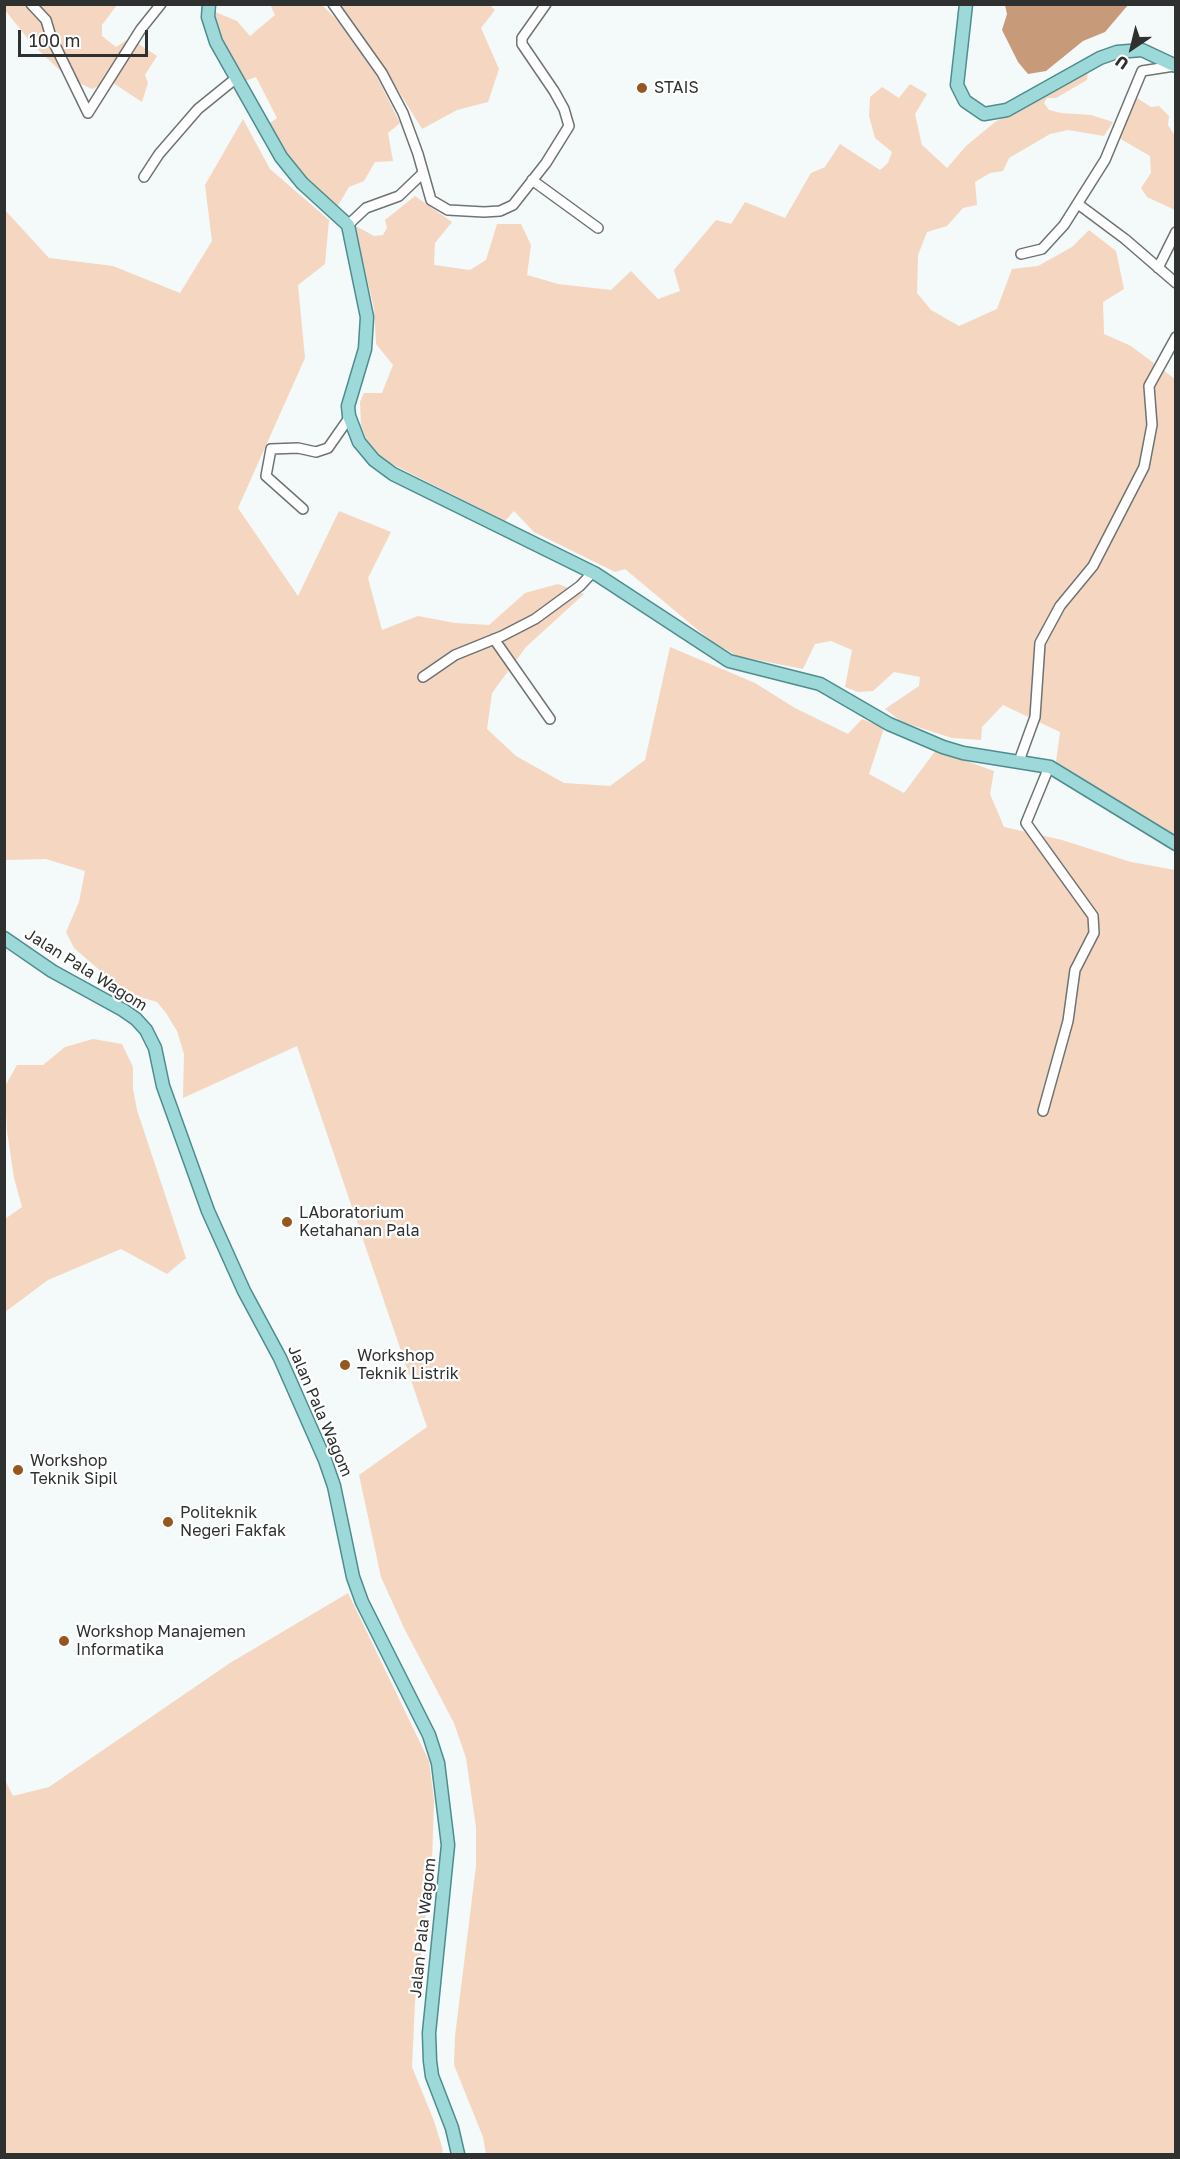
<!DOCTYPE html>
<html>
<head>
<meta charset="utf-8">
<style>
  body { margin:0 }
  #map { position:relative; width:1180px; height:2159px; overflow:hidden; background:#f4f9f9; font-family:"Golos Text",sans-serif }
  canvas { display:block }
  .frame { position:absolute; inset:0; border:6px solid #2f3131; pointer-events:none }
  .north { position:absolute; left:1102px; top:18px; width:60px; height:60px; -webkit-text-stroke:4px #fff; paint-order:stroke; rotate:215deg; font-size:16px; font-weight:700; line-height:24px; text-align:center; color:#2f3131 }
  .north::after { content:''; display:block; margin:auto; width:21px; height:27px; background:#2f3131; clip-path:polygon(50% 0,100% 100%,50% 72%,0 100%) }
  .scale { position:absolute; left:18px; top:30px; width:130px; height:27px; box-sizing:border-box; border:3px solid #2f3131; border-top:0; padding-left:8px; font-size:18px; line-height:21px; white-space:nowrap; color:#2f3131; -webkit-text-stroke:4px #fff; paint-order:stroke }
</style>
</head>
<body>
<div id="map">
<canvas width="1180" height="2159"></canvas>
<div class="frame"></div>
<div class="north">U</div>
<div class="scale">100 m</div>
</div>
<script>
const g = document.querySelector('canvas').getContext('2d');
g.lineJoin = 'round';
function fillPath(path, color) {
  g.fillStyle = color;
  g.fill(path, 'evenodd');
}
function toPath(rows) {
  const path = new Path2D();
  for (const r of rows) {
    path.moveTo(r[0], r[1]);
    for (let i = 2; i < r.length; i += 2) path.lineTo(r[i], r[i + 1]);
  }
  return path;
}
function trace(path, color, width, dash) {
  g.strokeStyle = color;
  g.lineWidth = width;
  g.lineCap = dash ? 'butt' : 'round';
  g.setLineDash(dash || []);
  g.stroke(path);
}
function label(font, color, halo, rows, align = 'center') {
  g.font = font + ' "Golos Text",sans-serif';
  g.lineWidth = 4.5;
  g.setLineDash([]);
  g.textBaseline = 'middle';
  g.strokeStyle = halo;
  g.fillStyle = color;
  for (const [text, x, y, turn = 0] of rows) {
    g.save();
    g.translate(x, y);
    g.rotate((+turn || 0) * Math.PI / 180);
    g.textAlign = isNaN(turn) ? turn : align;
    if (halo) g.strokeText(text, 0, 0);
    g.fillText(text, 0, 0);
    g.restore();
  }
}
const green = toPath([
  [4,5,117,5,102,25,102,36,116,47,133,36,140,45,157,56,145,75,148,83,142,102,110,81,92,89,67,77,32,44,5,10],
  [274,5,322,5,337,20,376,75,400,123,388,133,393,161,375,162,364,181,349,187,336,209,293,168,267,125,277,118,256,77,245,81,216,29,215,12,237,21,250,36,275,15,271,7],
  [338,5,490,5,495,10,481,28,499,69,488,102,457,110,422,129,390,77],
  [1088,71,1087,80,1056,98,1047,98,1044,103,1049,110,1061,113,1091,115,1113,122,1104,136,1068,130,1050,134,1009,158,1003,171,990,173,975,182,977,205,963,208,947,226,927,232,918,255,917,293,931,310,959,326,997,309,1012,269,1038,266,1072,247,1089,230,1116,251,1124,289,1103,302,1104,334,1131,346,1175,379,1175,836,1056,762,1060,732,1003,705,982,727,981,740,952,738,902,722,885,709,919,686,920,677,894,672,873,691,858,692,845,687,852,650,831,641,815,644,803,669,737,656,711,641,625,569,615,572,534,532,514,511,505,521,382,459,369,446,361,425,360,402,364,393,382,393,393,365,376,344,374,308,354,225,374,236,383,235,387,228,385,220,415,196,452,222,435,243,434,265,470,270,486,260,497,224,521,224,531,245,527,275,558,284,611,290,631,271,658,299,680,291,674,270,716,220,731,224,745,202,785,218,811,173,825,167,840,144,880,170,888,163,892,152,875,138,869,116,870,97,882,87,899,98,910,84,927,94,915,114,922,145,947,168,966,146,995,122],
  [1137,98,1151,107,1159,106,1169,116,1168,125,1175,136,1175,210,1147,197,1141,188,1151,173,1150,156,1119,138],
  [243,119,270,169,329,220,325,264,298,285,305,358,238,508,298,596,339,511,391,532,368,578,382,630,418,616,455,623,489,625,525,593,558,584,584,594,526,647,492,693,487,729,516,756,564,783,610,786,645,760,670,647,755,683,795,708,848,734,862,719,884,728,869,774,904,793,936,750,994,771,990,794,1004,827,1062,840,1131,862,1175,870,1175,2154,486,2154,483,2137,454,2065,455,2036,476,1866,476,1827,466,1758,454,1723,404,1628,381,1577,359,1475,427,1427,297,1046,183,1098,184,1054,177,1031,166,1013,157,1002,133,995,103,973,74,948,66,932,79,902,85,871,46,859,5,860,4,209,49,258,113,266,180,293,212,241,205,185],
  [93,1039,122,1044,133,1067,133,1089,137,1110,186,1258,167,1274,121,1249,48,1280,5,1312,5,1219,22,1207,14,1178,7,1131,5,1086,17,1065,43,1065,65,1047],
  [348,1593,429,1761,434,1801,432,1861,415,2002,412,2067,434,2121,443,2150,441,2154,5,2154,5,1780,13,1796,49,1787,230,1663]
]);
const water = toPath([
  [1005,5,1005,4,1128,5,1105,32,1083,41,1046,71,1028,74,1018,62,1002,30,1007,14]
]);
const minor = toPath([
  [31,4,46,20,51,37,88,113],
  [333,4,382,73,403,113,418,154,431,200,448,210,484,212,500,211,513,205,546,163,569,126,564,109,554,91,522,44,522,38,546,4],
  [88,113,141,29,161,4],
  [144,177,159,154,198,109,235,79],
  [532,180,598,228],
  [1078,204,1125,239,1176,283],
  [348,225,366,208,399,196,423,173],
  [1021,254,1042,249,1064,225,1105,160,1142,71,1174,66],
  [1158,268,1176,232],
  [303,509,266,476,271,449,298,448,316,452,328,448,349,418],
  [494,639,550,719],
  [423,677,455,655,502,636,535,619,580,586,593,572],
  [1019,761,1035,717,1040,643,1060,606,1093,566,1144,467,1152,425,1149,386,1176,337],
  [1043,1111,1068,1021,1075,970,1094,933,1093,916,1026,823,1049,767]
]);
const major = toPath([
  [209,4,208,17,216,42,281,157,302,183,348,225,367,317,365,349,348,406,349,416,359,442,374,460,393,474,596,574,729,661,820,684,889,724,943,747,963,753,1050,767,1176,844],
  [966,4,957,85,965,101,984,114,1007,110,1100,58,1117,52,1142,50,1176,66],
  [4,938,52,971,123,1010,136,1019,146,1030,155,1048,163,1086,208,1211,244,1291,280,1358,325,1460,334,1486,353,1577,362,1602,429,1735,438,1763,448,1845,429,2033,430,2061,432,2076,452,2128,458,2154]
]);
const markers = [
  [642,88,6,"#96561f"],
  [287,1222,6,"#96561f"],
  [345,1365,6,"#96561f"],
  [18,1470,6,"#96561f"],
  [168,1522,6,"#96561f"],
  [64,1641,6,"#96561f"]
];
const poiNames = [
  ["STAIS",654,88],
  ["LAboratorium",299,1213],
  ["Ketahanan Pala",299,1231],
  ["Workshop",357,1356],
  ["Teknik Listrik",357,1374],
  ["Workshop",30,1461],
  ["Teknik Sipil",30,1479],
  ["Politeknik",180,1513],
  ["Negeri Fakfak",180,1531],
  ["Workshop Manajemen",76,1632],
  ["Informatika",76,1650]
];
const streetNames = [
  ["Jalan Pala Wagom",86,970,32],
  ["Jalan Pala Wagom",320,1411,67],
  ["Jalan Pala Wagom",423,1928,-84]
];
fillPath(green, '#f5d6c0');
fillPath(water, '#c79b7a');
trace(minor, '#6e7373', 12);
trace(major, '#4d8d8f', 15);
trace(minor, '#fff', 9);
trace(major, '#9ed9da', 12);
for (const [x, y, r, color] of markers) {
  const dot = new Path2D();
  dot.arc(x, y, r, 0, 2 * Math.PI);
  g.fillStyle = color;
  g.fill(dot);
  trace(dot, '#fff', 2);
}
label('16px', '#2f3131', '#fff', poiNames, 'left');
label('16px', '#2f3131', '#fff', streetNames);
</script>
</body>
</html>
